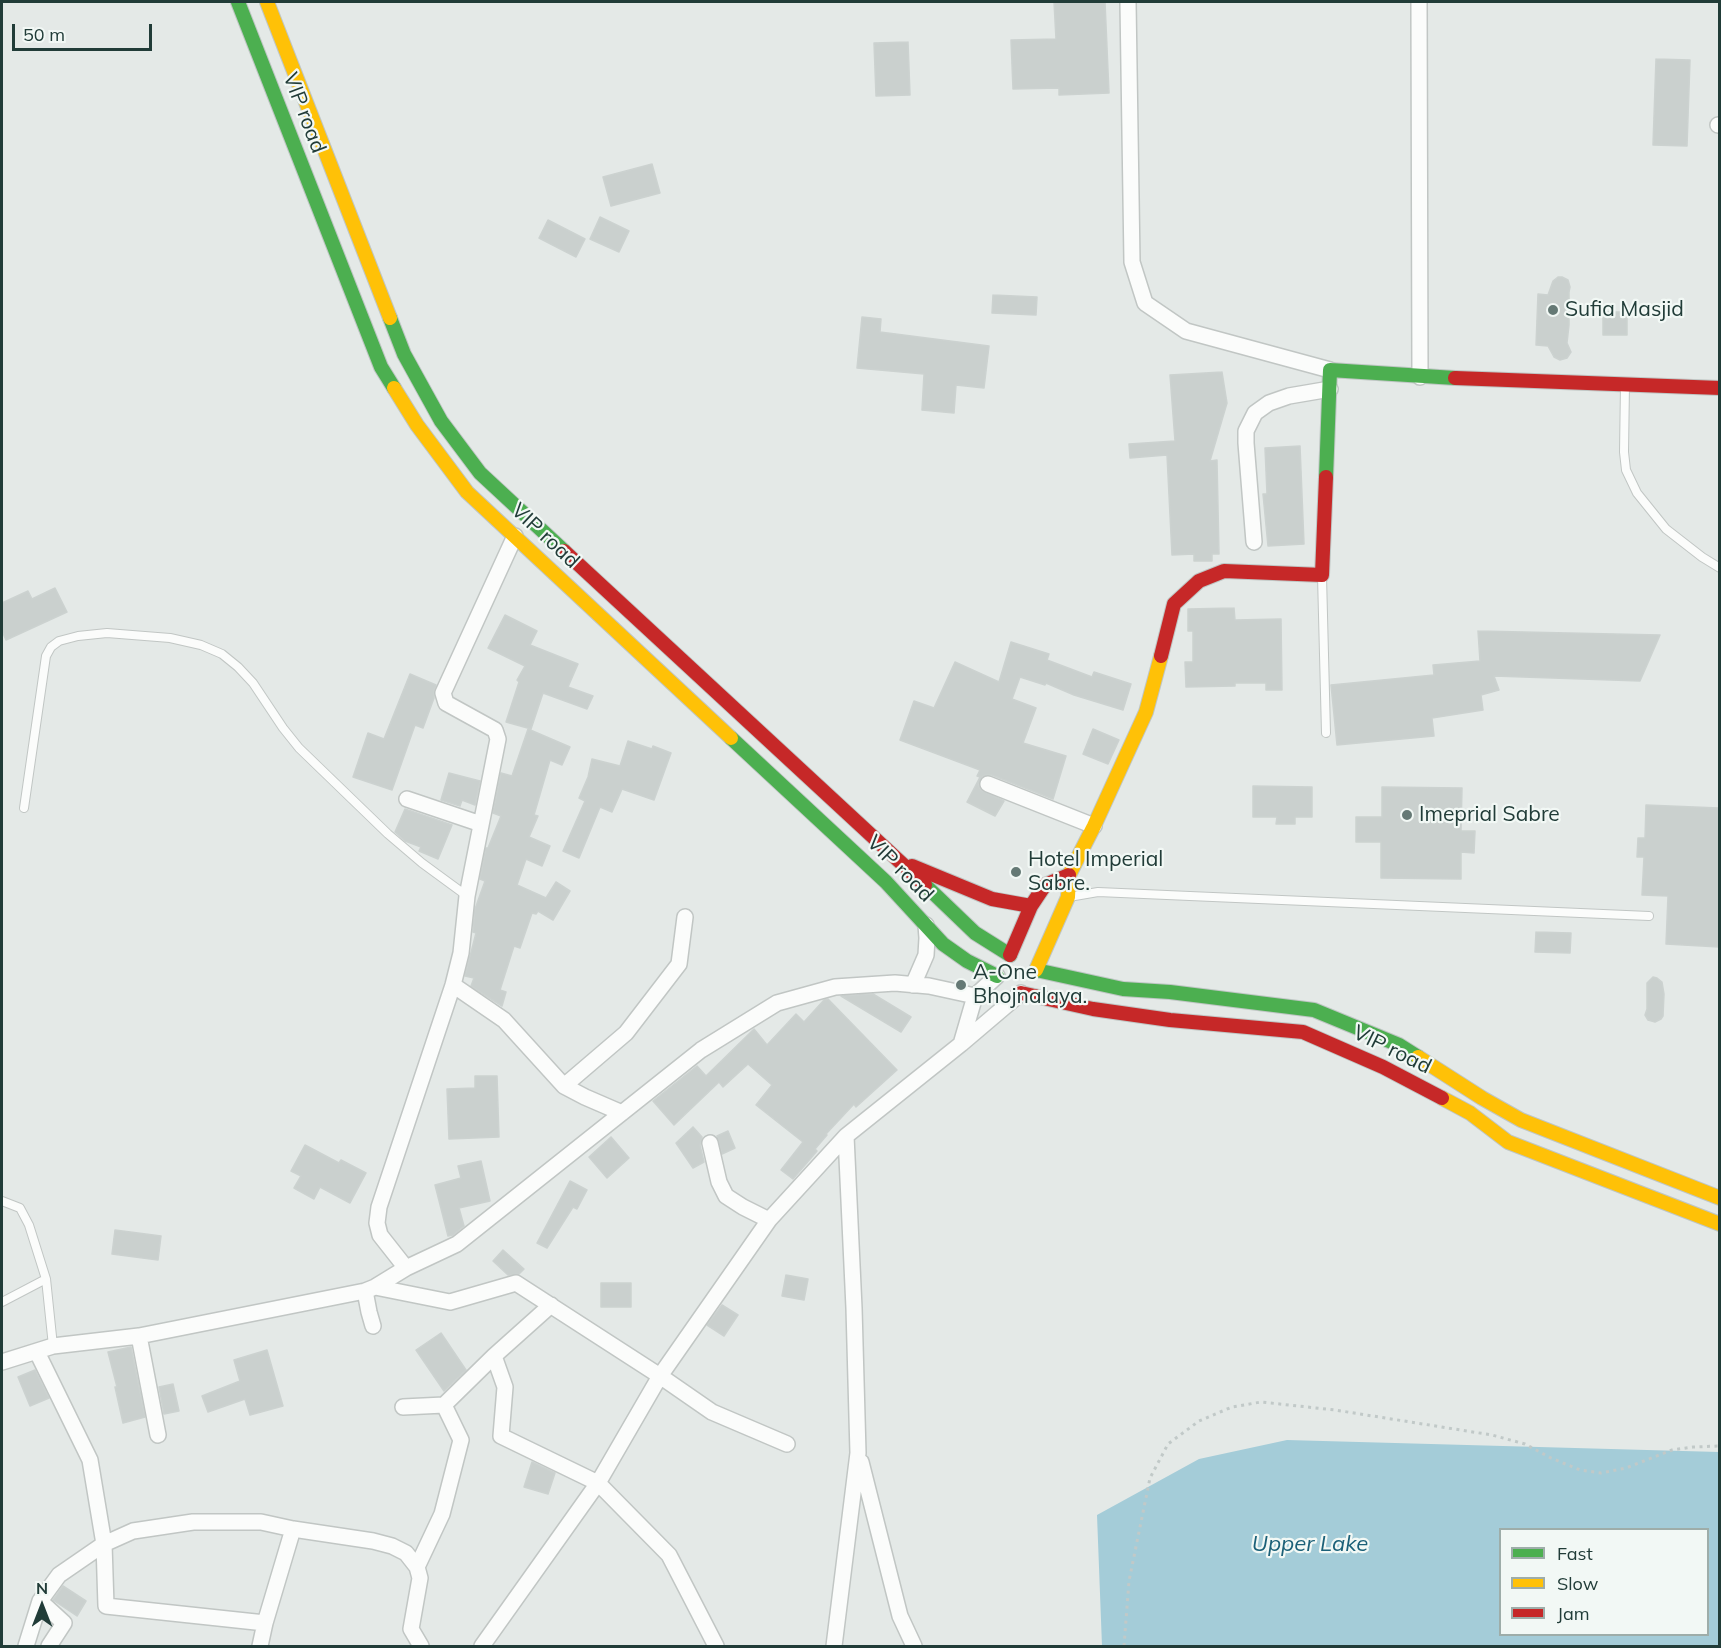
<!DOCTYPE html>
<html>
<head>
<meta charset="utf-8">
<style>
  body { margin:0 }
  #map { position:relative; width:1721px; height:1648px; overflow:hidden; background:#e4e9e7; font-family:Mulish,sans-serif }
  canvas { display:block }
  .frame { position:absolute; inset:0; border:3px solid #213c38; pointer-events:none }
  .legend { position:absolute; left:1499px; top:1528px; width:210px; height:108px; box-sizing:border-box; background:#f2f8f5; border:2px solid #9eada9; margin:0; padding:8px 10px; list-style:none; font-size:18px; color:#213c38 }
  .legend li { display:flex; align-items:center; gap:12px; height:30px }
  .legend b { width:30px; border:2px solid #9eada9 }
  .north { position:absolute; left:12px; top:1576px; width:60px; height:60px; -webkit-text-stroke:4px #f2f8f5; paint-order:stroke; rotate:0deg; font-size:16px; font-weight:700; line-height:24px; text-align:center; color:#213c38 }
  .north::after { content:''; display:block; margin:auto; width:21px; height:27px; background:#213c38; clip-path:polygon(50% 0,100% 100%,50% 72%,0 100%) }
  .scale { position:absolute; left:12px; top:24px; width:140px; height:27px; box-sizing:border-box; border:3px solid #213c38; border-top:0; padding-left:8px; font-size:18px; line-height:21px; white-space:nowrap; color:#213c38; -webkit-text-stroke:4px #f2f8f5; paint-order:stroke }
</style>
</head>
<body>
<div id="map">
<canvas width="1721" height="1648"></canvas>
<div class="frame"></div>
<ul class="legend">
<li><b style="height:8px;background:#4caf50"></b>Fast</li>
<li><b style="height:8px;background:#ffc107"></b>Slow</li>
<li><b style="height:8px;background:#c62828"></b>Jam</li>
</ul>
<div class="north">N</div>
<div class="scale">50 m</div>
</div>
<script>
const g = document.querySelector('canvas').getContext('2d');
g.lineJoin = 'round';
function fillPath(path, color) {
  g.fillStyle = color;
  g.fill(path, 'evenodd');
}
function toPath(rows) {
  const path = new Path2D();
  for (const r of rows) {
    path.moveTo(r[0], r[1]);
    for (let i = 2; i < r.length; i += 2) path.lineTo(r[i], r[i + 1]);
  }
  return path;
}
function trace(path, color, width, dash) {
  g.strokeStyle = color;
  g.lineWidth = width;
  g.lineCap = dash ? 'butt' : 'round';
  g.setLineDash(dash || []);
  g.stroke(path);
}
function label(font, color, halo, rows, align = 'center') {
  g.font = font + ' Mulish,sans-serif';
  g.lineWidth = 4.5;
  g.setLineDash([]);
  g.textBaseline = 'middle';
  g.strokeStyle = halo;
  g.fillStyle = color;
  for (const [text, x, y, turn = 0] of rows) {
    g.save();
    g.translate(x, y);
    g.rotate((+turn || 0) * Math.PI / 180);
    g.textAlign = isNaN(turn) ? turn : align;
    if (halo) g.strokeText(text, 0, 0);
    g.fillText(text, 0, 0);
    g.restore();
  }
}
const water = toPath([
  [1287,1440,1719,1452,1719,1646,1102,1646,1097,1515,1199,1459],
  [1500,1530,1708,1530,1708,1634,1500,1634]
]);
const building = toPath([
  [1054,2,1105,2,1109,93,1059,95,1059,88,1013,89,1011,40,1056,39,1054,2],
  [908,42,910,95,876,96,874,43,908,42],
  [1656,59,1690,60,1687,146,1653,145,1656,59],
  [652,164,660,193,611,206,603,177,652,164],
  [600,217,629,231,619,252,590,239,600,217],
  [548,220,585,239,576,257,539,238,548,220],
  [1558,277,1562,277,1568,280,1570,287,1569,292,1569,325,1567,343,1571,352,1567,358,1560,360,1554,357,1548,346,1536,345,1538,294,1548,295,1553,281,1558,277],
  [993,295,1037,297,1036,315,992,313,993,295],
  [1603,312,1627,312,1627,335,1603,335,1603,312],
  [862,317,881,319,880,332,989,346,984,388,956,385,954,413,922,410,924,374,857,368,862,317],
  [1222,372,1227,403,1210,461,1217,460,1219,554,1212,554,1212,561,1194,561,1194,554,1172,555,1167,455,1130,458,1129,444,1175,441,1170,375,1222,372],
  [1300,446,1304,544,1268,546,1263,494,1267,494,1265,448,1300,446],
  [55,588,67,612,6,640,2,631,2,603,28,591,32,599,55,588],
  [1234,608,1235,620,1281,619,1282,690,1266,690,1266,683,1235,683,1235,686,1186,687,1185,662,1193,662,1193,631,1188,631,1188,609,1234,608],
  [505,615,537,631,530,645,578,664,568,687,593,696,587,709,543,693,531,729,506,722,519,682,517,680,525,666,488,648,505,615],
  [1478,631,1660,635,1640,681,1494,676,1499,690,1481,695,1483,710,1432,718,1434,736,1337,745,1331,685,1434,675,1433,665,1480,661,1478,631],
  [1011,642,1049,654,1047,660,1092,677,1094,672,1131,684,1123,710,1074,695,1046,683,1045,685,1020,677,1012,699,1036,708,1023,743,1066,756,1053,799,992,775,986,775,982,777,978,785,981,790,1004,801,995,816,967,802,980,777,977,776,980,770,900,740,914,701,934,708,955,662,999,682,1011,642],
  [410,674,436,685,434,690,434,698,423,728,415,725,392,790,353,777,368,733,384,739,410,674],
  [528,729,570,747,562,765,550,760,534,815,538,816,529,837,550,846,542,866,526,859,517,885,546,898,556,882,570,891,553,920,538,911,536,914,532,913,520,948,514,946,500,990,506,992,502,1006,471,986,474,978,465,976,476,933,473,932,475,909,485,881,480,879,486,848,488,848,501,816,493,813,501,773,512,776,528,729],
  [1093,729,1119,740,1108,764,1083,754,1093,729],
  [628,741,652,749,653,746,671,753,654,800,622,789,612,812,600,807,579,858,563,851,585,801,579,798,588,777,592,759,620,766,628,741],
  [449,773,480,781,475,805,462,800,460,806,441,800,449,773],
  [1253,786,1312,787,1312,817,1295,817,1295,824,1276,824,1277,817,1253,817,1253,786],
  [1382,787,1462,788,1461,831,1475,831,1474,853,1461,852,1461,879,1381,878,1381,842,1356,842,1356,817,1382,817,1382,787],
  [1646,805,1719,808,1719,947,1666,944,1668,896,1642,895,1644,857,1637,857,1638,838,1645,838,1646,805],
  [405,809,452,825,438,859,419,851,421,847,405,841,395,832,405,809],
  [1536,932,1571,933,1570,953,1535,952,1536,932],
  [1653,977,1657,978,1662,982,1664,994,1663,1016,1661,1019,1655,1022,1648,1020,1645,1015,1647,1009,1647,983,1653,977],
  [873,994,911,1017,901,1032,841,996,873,994],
  [828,999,897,1070,856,1107,854,1104,826,1134,827,1135,815,1149,817,1151,793,1179,781,1170,803,1142,756,1105,772,1085,748,1064,723,1087,719,1082,674,1125,653,1101,697,1066,706,1076,754,1029,767,1045,796,1014,804,1022,824,1000,828,999],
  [475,1076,497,1076,499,1137,449,1139,447,1089,475,1088,475,1076],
  [693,1127,702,1137,700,1145,704,1162,693,1168,676,1143,693,1127],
  [728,1131,735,1148,722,1154,717,1136,728,1131],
  [611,1137,629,1158,607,1178,589,1157,611,1137],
  [305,1145,339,1163,341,1160,366,1173,350,1203,320,1187,314,1199,294,1188,301,1176,291,1171,305,1145],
  [481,1161,490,1201,459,1208,464,1226,453,1235,448,1236,435,1185,461,1178,458,1166,481,1161],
  [570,1181,587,1190,577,1209,573,1207,547,1248,537,1243,570,1181],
  [115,1230,161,1236,158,1260,112,1254,115,1230],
  [503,1250,524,1269,519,1274,508,1275,493,1261,503,1250],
  [786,1275,808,1279,804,1300,782,1296,786,1275],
  [601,1283,631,1283,631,1307,601,1307,601,1283],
  [722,1305,738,1315,724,1336,707,1325,722,1305],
  [441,1333,466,1370,444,1391,416,1350,441,1333],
  [131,1347,145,1417,123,1423,115,1387,117,1387,108,1352,131,1347],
  [267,1350,283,1406,250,1415,245,1399,208,1412,202,1396,240,1381,234,1360,267,1350],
  [35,1370,49,1398,30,1406,18,1377,35,1370],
  [173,1384,179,1411,164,1414,159,1387,173,1384],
  [532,1462,555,1473,548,1494,524,1487,532,1462],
  [63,1586,86,1601,77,1616,53,1600,63,1586]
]);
const path = toPath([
  [1124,1646,1129,1581,1150,1478,1168,1444,1199,1421,1232,1407,1261,1402,1335,1410,1492,1435,1525,1444,1551,1458,1580,1470,1601,1473,1626,1468,1672,1450,1693,1447,1720,1446]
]);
const lane = toPath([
  [1625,385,1624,452,1626,470,1637,493,1666,529,1702,557,1720,568],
  [1322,576,1326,733],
  [24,808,46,656,51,647,59,641,78,636,107,633,170,638,201,645,222,654,238,667,253,683,283,728,299,748,388,834,422,863,467,896],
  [1069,897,1098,892,1649,916],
  [2,1201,20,1208,29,1225,46,1279,53,1346],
  [2,1302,46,1279]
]);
const street = toPath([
  [1128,2,1132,262,1145,303,1186,331,1330,370],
  [1419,2,1420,377],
  [1718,125,1720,125],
  [1254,542,1246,443,1246,431,1255,413,1269,403,1289,396,1330,389],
  [988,784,1094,826],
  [407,799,481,824],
  [453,985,504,1020,564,1086,585,1097,622,1113],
  [913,985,926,955,927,938,926,925],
  [961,1044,975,996,997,976],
  [564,1086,626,1033,679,964,685,917],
  [710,1143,719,1182,726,1196,743,1207,769,1220],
  [406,1268,380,1235,377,1223,379,1207,453,985,461,953,467,896,498,739,495,730,446,703,443,693,515,536],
  [375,1287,450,1302,516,1283,660,1376,712,1412,787,1444],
  [365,1291,369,1312,373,1326],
  [139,1336,158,1435],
  [37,1352,90,1460,104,1544,106,1606,265,1623],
  [494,1356,505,1387,501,1436,598,1483,669,1555,716,1646],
  [2,1362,53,1346,139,1336,365,1291,375,1287,406,1268,457,1244,701,1050,777,1003,835,987,895,983,929,986,975,996],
  [403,1407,444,1405,494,1356,551,1305],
  [861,1462,900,1616,914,1646],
  [417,1567,442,1514,461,1440,444,1405],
  [40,1601,64,1623,49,1646],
  [26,1646,40,1601,59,1575,104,1544,133,1531,193,1522,261,1522,293,1529,373,1541,392,1546,406,1553,417,1567,420,1578,411,1629,421,1646],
  [260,1646,265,1623,293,1529],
  [482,1646,598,1483,660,1376,769,1220,846,1136,961,1044,1021,993],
  [834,1646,858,1453,854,1308,846,1136]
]);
const fast = toPath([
  [238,2,381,367,394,388],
  [390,318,404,354,441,421,480,473,564,551],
  [1326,477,1330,370,1455,378],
  [731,738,886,882,943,944,967,961,997,976],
  [925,885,975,933,1010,955],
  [1036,970,1123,989,1170,992,1314,1010,1399,1045,1418,1057]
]);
const slow = toPath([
  [267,2,390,318],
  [394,388,417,425,467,492,731,738],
  [1036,970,1068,897,1069,875,1094,826,1146,712,1161,656],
  [1418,1057,1482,1098,1521,1120,1720,1198],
  [1442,1098,1470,1113,1508,1142,1720,1224]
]);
const jam = toPath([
  [1455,378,1720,388],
  [564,551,925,885],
  [1161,656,1174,604,1199,581,1224,571,1322,575,1326,477],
  [912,866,992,899,1031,906],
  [1010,955,1031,906,1045,885,1069,875],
  [1021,993,1093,1009,1170,1020,1303,1032,1383,1067,1442,1098]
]);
const markers = [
  [1553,310,6,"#657975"],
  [1407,815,6,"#657975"],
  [1016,872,6,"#657975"],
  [961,985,6,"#657975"]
];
const streetNames = [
  ["VIP road",304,113,69],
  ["VIP road",545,536,43],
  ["VIP road",900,869,45],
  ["VIP road",1392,1050,26]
];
const poiNames = [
  ["Sufia Masjid",1565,310],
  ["Imeprial Sabre",1419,815],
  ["Hotel Imperial",1028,860],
  ["Sabre.",1028,884],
  ["A-One",973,973],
  ["Bhojnalaya.",973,997]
];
const waterNames = [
  ["Upper Lake",1310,1544]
];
fillPath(water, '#a4ccd8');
fillPath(building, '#cad0ce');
trace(building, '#ccd2d0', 1.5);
trace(lane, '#c1c6c4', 10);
trace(street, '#c1c6c4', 18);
trace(fast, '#bfc6c4', 16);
trace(slow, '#bfc6c4', 16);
trace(jam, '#bfc6c4', 16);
trace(path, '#c1c9c8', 3, [3, 4.5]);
trace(lane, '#fbfcfb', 8);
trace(street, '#fbfcfb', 15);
trace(fast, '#4caf50', 14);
trace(slow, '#ffc107', 14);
trace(jam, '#c62828', 14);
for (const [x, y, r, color] of markers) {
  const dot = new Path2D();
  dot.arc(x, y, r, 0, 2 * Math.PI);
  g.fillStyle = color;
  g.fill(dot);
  trace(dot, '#f2f8f5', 2);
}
label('21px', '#213c38', '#f2f8f5', streetNames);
label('21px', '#213c38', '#f2f8f5', poiNames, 'left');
label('italic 22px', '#1b6078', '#f2f8f5', waterNames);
</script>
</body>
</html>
